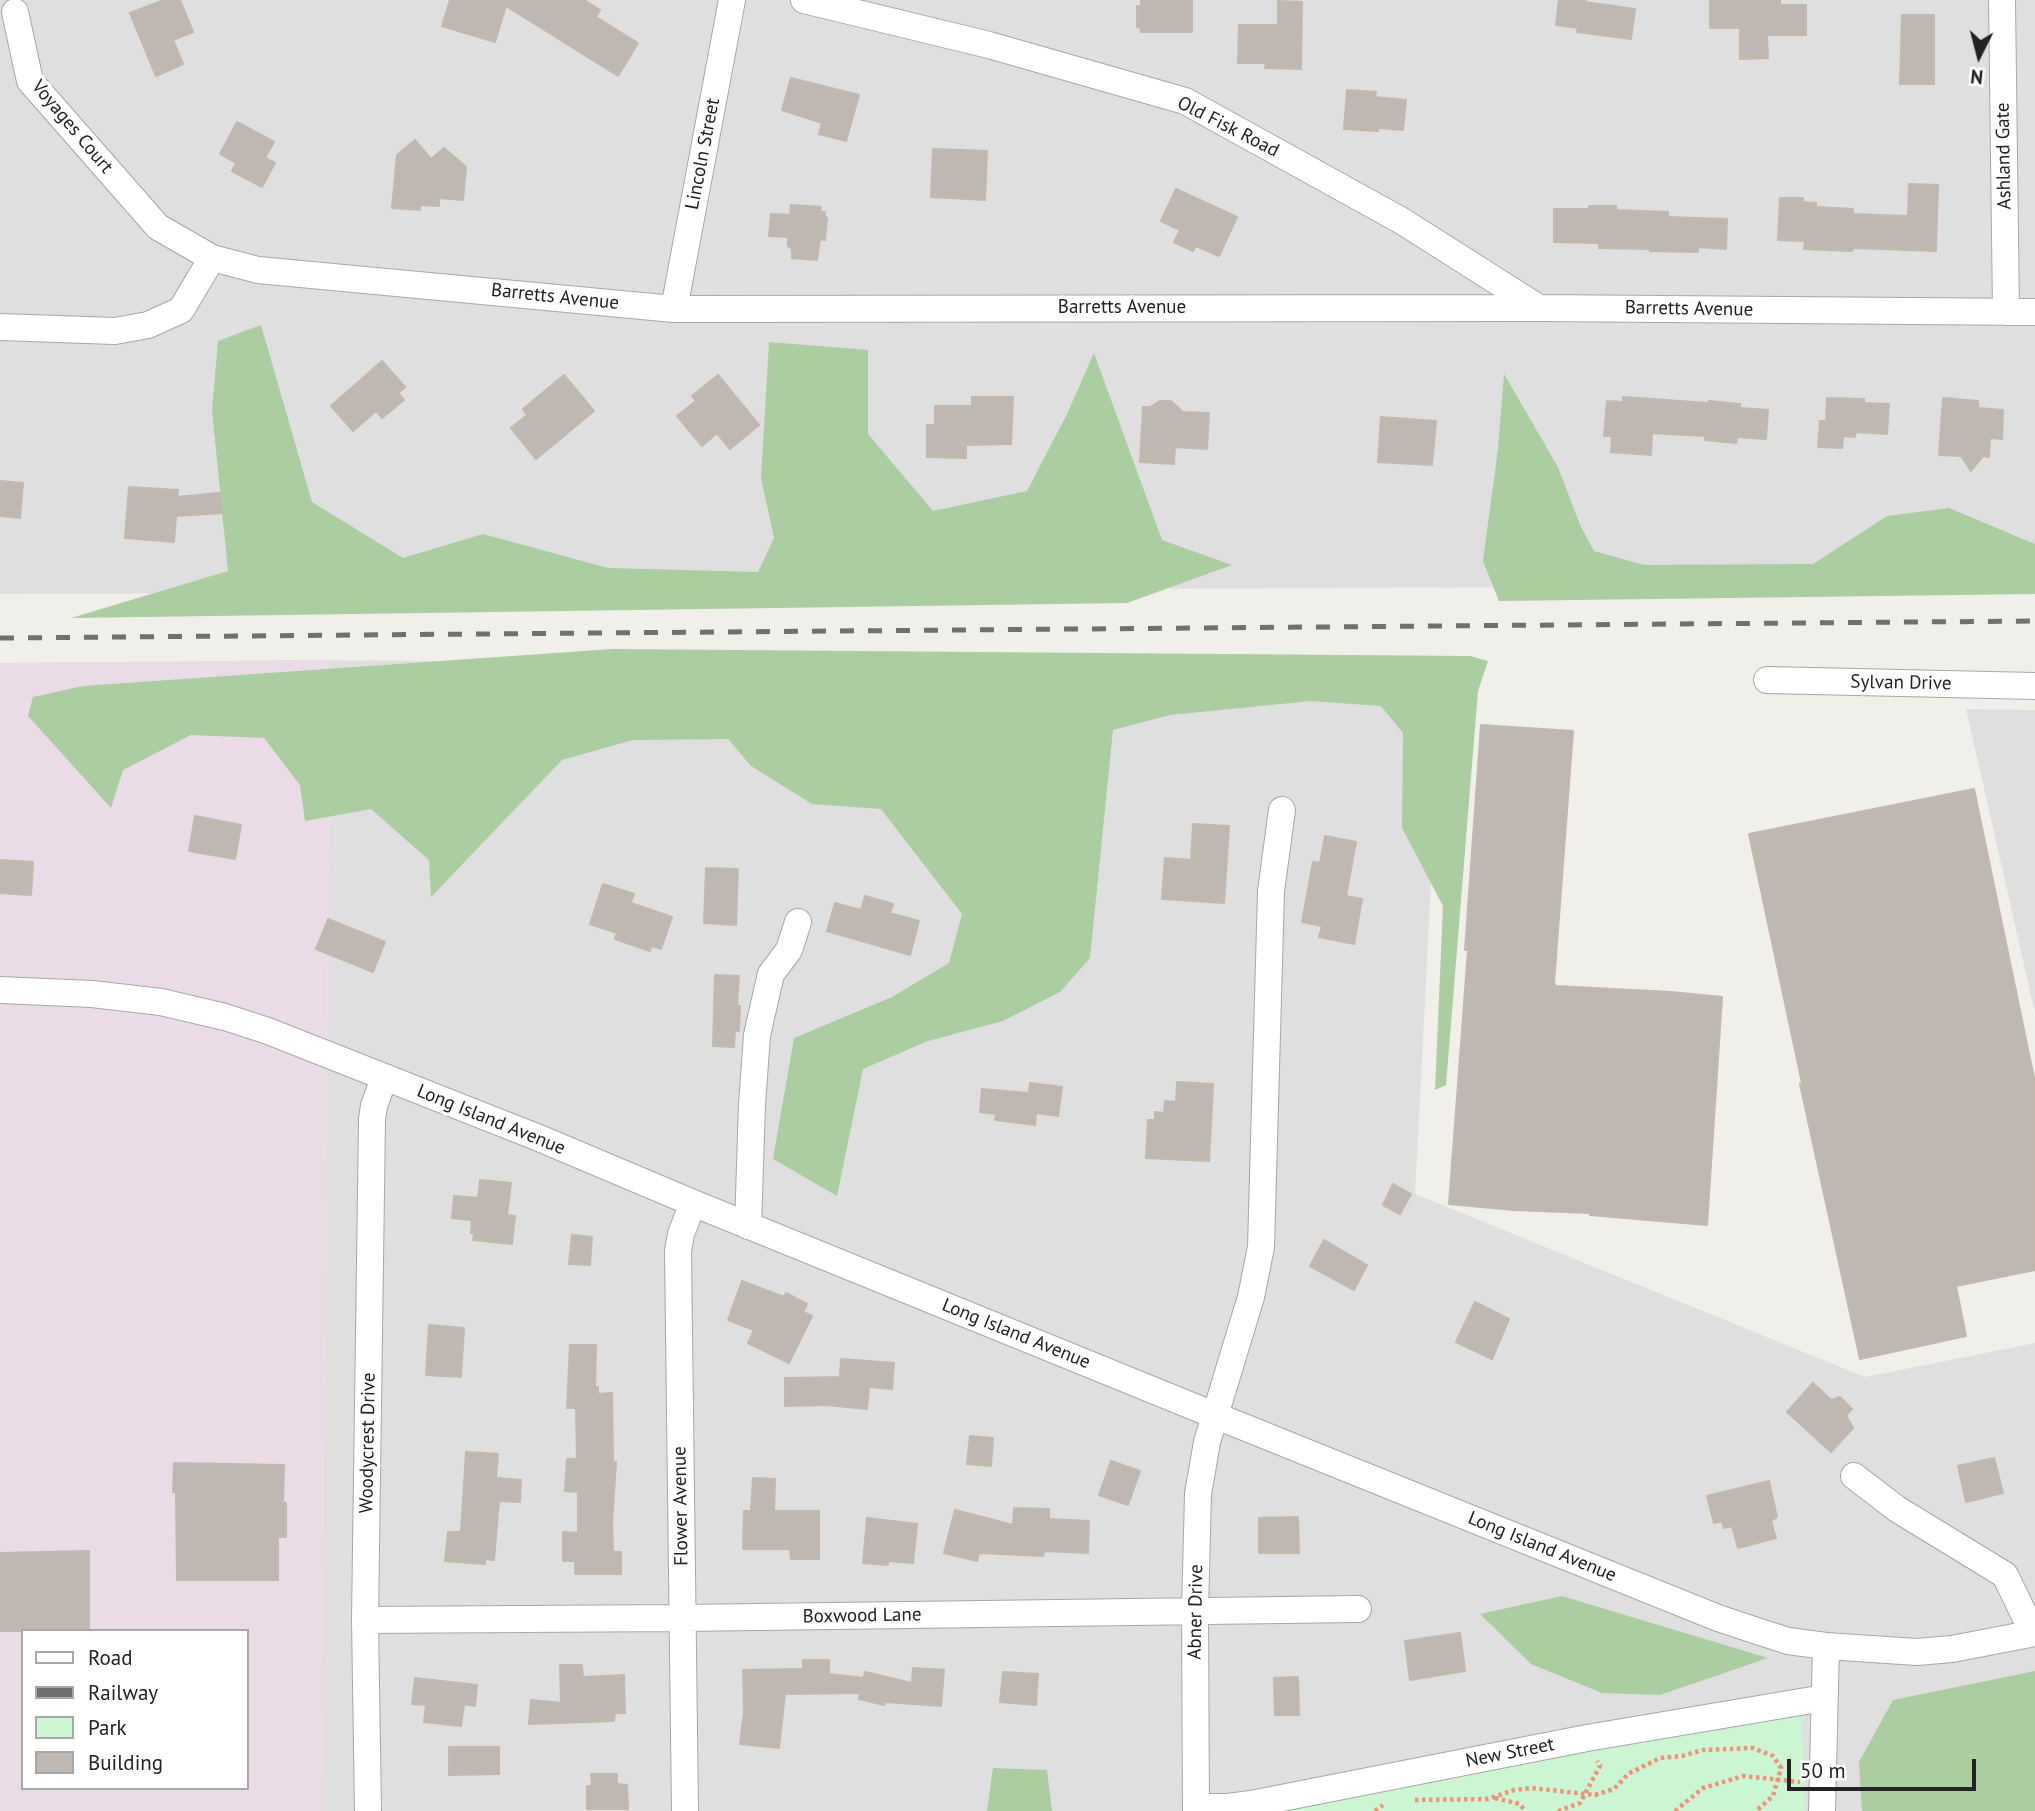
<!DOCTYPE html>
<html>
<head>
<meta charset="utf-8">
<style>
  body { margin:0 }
  #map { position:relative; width:2035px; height:1811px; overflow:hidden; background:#f1efe9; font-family:"PT Sans",sans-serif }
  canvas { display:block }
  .legend { position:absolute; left:21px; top:1629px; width:228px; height:161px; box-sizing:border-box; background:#fff; border:2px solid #a7a7a7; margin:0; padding:9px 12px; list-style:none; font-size:21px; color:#222 }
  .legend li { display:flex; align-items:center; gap:14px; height:35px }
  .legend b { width:35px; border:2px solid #a7a7a7 }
  .north { position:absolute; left:1944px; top:21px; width:70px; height:70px; -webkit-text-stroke:5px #fff; paint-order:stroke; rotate:186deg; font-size:19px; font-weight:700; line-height:28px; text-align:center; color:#222 }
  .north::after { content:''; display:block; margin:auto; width:24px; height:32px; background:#222; clip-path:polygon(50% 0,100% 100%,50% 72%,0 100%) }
  .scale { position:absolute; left:1787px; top:1759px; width:189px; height:32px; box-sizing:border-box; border:4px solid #222; border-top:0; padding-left:9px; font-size:21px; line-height:24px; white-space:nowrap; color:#222; -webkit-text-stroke:5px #fff; paint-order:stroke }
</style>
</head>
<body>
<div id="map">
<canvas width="2035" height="1811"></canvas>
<ul class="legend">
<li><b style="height:9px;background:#fff"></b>Road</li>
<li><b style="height:9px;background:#707070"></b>Railway</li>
<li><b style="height:19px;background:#caf7d1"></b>Park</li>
<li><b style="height:19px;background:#bfb8b2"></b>Building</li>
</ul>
<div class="north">N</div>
<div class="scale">50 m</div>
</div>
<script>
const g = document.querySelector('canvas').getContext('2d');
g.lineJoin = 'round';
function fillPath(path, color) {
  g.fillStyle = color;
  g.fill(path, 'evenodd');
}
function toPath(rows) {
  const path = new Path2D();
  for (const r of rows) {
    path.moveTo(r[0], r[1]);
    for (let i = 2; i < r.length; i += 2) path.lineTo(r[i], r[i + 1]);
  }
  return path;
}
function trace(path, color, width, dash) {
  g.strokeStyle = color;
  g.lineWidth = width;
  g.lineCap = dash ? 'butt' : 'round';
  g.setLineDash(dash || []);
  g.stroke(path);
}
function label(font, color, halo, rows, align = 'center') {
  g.font = font + ' "PT Sans",sans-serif';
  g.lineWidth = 7;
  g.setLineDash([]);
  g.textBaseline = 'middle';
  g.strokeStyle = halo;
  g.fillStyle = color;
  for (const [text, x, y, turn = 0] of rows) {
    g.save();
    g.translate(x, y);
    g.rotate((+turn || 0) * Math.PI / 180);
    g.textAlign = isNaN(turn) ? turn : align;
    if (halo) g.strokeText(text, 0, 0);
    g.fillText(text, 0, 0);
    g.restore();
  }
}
const residential = toPath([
  [0,0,2035,0,2035,585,0,594],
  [330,660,1442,671,1415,1194,1865,1377,2035,1343,2035,1811,321,1811],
  [1966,709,2035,710,2035,1013]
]);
const industrial = toPath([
  [330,660,321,1811,0,1811,0,663],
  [23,1631,247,1631,247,1788,23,1788]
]);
const forest = toPath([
  [261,325,312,502,403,558,483,534,608,568,758,572,774,538,761,478,769,342,868,350,868,434,933,511,1027,491,1067,414,1094,353,1162,540,1232,565,1127,603,71,618,228,571,212,410,218,341],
  [1504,374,1558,467,1580,525,1594,551,1644,565,1813,564,1887,516,1949,508,2035,544,2035,594,1499,601,1483,561,1498,449],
  [612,649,1470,656,1488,661,1478,691,1446,1085,1435,1090,1443,906,1402,828,1403,733,1381,706,1311,701,1170,715,1113,730,1090,958,1060,992,1003,1021,928,1041,863,1069,837,1196,773,1159,794,1038,892,997,949,963,962,914,881,809,812,804,751,766,728,739,633,740,562,760,431,897,429,860,371,809,305,821,300,785,264,738,191,735,123,770,111,808,28,716,33,697,83,686],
  [1562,1596,1768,1658,1660,1695,1602,1693,1531,1664,1480,1614],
  [2035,1671,2035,1811,1862,1811,1859,1762,1893,1700],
  [993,1768,1047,1770,1052,1811,987,1811]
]);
const park = toPath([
  [1801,1702,1805,1811,1209,1811]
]);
const building = toPath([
  [164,0,180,0,193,32,173,40,183,64,156,76,130,13,164,0],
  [450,0,584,0,600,10,596,17,638,43,618,76,506,6,495,42,442,26,450,0],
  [1141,0,1192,0,1192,32,1141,32,1140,27,1137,27,1137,6,1141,6,1141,0],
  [1559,0,1586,0,1585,2,1635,9,1631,39,1577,32,1578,28,1556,25,1559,0],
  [1710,0,1780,0,1780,5,1806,5,1806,35,1767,35,1768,58,1740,59,1740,28,1710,28,1710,0],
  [1278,1,1302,2,1301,69,1265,68,1266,63,1238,63,1239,25,1278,25,1278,1],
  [1902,15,1934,15,1934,84,1900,84,1902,15],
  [791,78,859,95,846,141,819,134,822,123,782,110,791,78],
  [1347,90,1376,92,1375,97,1406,100,1403,130,1378,128,1378,131,1344,129,1347,90],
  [237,122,274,142,265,158,275,163,262,187,232,171,236,163,220,154,237,122],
  [415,140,431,159,444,148,466,167,463,200,439,198,439,206,420,205,420,210,392,208,397,155,415,140],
  [933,149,987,151,985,200,931,197,933,149],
  [1909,184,1938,185,1936,251,1852,248,1852,251,1804,249,1805,241,1778,240,1780,198,1803,198,1803,202,1816,203,1816,207,1853,209,1853,214,1908,216,1909,184],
  [1176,189,1237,217,1219,256,1196,246,1193,251,1174,242,1180,230,1161,221,1176,189],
  [791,205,821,207,820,212,825,212,825,217,827,218,825,240,820,239,817,260,792,258,792,249,788,246,788,237,769,236,771,214,790,215,791,205],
  [1589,206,1616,206,1616,210,1668,212,1668,217,1727,219,1726,249,1698,247,1698,252,1650,251,1650,249,1599,248,1599,243,1554,242,1554,209,1589,209,1589,206],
  [382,361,405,387,398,393,404,400,382,418,376,411,353,431,331,406,382,361],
  [564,375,594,411,536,459,511,428,527,415,523,409,564,375],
  [718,375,759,425,730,449,717,433,702,446,677,416,696,401,692,396,718,375],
  [972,397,1013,397,1011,444,966,445,966,458,927,457,927,425,935,425,935,406,972,406,972,397],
  [1623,397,1708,403,1709,401,1740,404,1740,408,1768,410,1766,439,1737,437,1736,443,1705,440,1705,436,1652,433,1651,455,1611,452,1612,436,1604,436,1607,401,1623,402,1623,397],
  [1827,398,1864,399,1864,403,1889,404,1887,434,1856,432,1855,437,1843,436,1842,448,1818,447,1820,421,1826,421,1827,398],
  [1943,398,1978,401,1978,408,2003,410,2002,439,1990,438,1989,457,1983,456,1971,471,1961,456,1939,455,1943,398],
  [1160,401,1171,401,1183,412,1209,413,1207,449,1175,447,1174,464,1140,462,1143,407,1150,407,1160,401],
  [1381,417,1436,421,1432,465,1378,462,1381,417],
  [0,481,23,483,20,518,0,516,0,481],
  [129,487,178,490,177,497,220,493,222,513,176,516,174,542,125,538,129,487],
  [1481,725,1573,731,1554,983,1556,986,1671,992,1722,997,1707,1225,1590,1215,1590,1213,1514,1210,1449,1204,1468,950,1465,950,1481,725],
  [1974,789,2035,1083,2035,1270,1956,1286,1966,1336,1860,1359,1800,1084,1802,1083,1749,834,1974,789],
  [195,816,241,825,235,859,189,851,195,816],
  [1193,824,1229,826,1224,903,1162,899,1165,858,1191,860,1193,824],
  [1325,836,1356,842,1346,896,1362,899,1354,944,1319,937,1322,926,1302,922,1313,862,1320,863,1325,836],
  [0,860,33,862,31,895,0,893,0,860],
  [706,868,738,869,736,925,704,923,706,868],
  [603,884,634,894,631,903,672,917,661,949,652,946,650,951,615,939,617,933,590,924,603,884],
  [865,896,893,904,890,913,919,921,910,955,827,931,835,903,861,910,865,896],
  [328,919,385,942,373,972,316,949,328,919],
  [715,975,739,976,737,1006,740,1006,739,1031,735,1031,734,1047,713,1046,715,975],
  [1177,1082,1213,1084,1209,1161,1146,1158,1148,1120,1155,1120,1155,1112,1164,1113,1165,1101,1176,1102,1177,1082],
  [1030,1083,1062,1087,1058,1116,1036,1113,1035,1125,995,1120,996,1114,980,1112,982,1089,1029,1093,1030,1083],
  [480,1180,511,1183,507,1215,515,1216,512,1244,473,1240,474,1233,471,1233,472,1220,452,1218,454,1196,478,1198,480,1180],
  [1393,1184,1411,1194,1400,1214,1383,1205,1393,1184],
  [572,1235,592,1237,590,1265,569,1264,572,1235],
  [1324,1240,1367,1265,1354,1290,1310,1266,1324,1240],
  [742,1281,784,1297,786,1293,807,1304,803,1312,812,1316,789,1363,748,1343,754,1330,728,1320,742,1281],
  [1475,1302,1509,1319,1492,1359,1456,1342,1475,1302],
  [429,1325,464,1328,461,1377,426,1375,429,1325],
  [570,1345,596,1345,595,1387,598,1387,598,1394,612,1393,613,1462,616,1462,612,1523,613,1552,621,1552,621,1574,575,1574,575,1561,563,1561,563,1532,578,1533,578,1492,565,1491,567,1459,577,1459,576,1408,567,1408,570,1345],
  [841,1359,894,1363,892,1389,869,1387,867,1409,827,1405,785,1406,785,1378,840,1377,841,1359],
  [1813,1383,1831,1400,1840,1397,1852,1409,1846,1415,1853,1428,1831,1452,1787,1412,1813,1383],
  [970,1436,993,1438,991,1466,967,1464,970,1436],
  [466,1452,498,1454,496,1478,521,1480,520,1502,499,1501,494,1560,485,1559,485,1564,445,1561,448,1532,461,1532,466,1452],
  [1994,1458,2003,1493,1966,1502,1958,1466,1994,1458],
  [1111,1461,1140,1471,1128,1505,1099,1495,1111,1461],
  [174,1463,284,1465,283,1503,286,1503,286,1537,278,1537,278,1580,177,1580,176,1492,173,1492,174,1463],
  [753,1478,775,1479,774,1511,819,1511,819,1559,791,1559,790,1549,743,1549,744,1511,751,1511,753,1478],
  [1769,1481,1777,1517,1771,1521,1776,1538,1738,1548,1732,1526,1724,1528,1722,1521,1714,1523,1707,1496,1769,1481],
  [1014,1508,1049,1509,1049,1519,1089,1521,1088,1553,1044,1551,1043,1556,979,1553,977,1561,944,1553,955,1510,1013,1525,1014,1508],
  [1298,1517,1299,1553,1259,1553,1259,1518,1298,1517],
  [867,1518,917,1524,913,1563,888,1561,888,1565,863,1563,867,1518],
  [89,1551,89,1631,0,1631,0,1553,89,1551],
  [1460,1633,1465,1671,1410,1680,1405,1641,1460,1633],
  [803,1660,829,1660,829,1674,864,1678,865,1672,912,1683,913,1668,944,1670,941,1706,885,1702,884,1705,859,1699,860,1693,785,1694,779,1748,740,1744,744,1712,743,1670,803,1669,803,1660],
  [560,1665,582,1665,583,1677,624,1675,625,1713,615,1713,614,1721,529,1724,531,1700,561,1703,560,1665],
  [1003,1672,1038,1674,1036,1705,1000,1702,1003,1672],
  [1298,1677,1299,1715,1275,1715,1274,1678,1298,1677],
  [415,1678,477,1685,475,1706,464,1704,461,1726,424,1722,426,1705,412,1704,415,1678],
  [449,1747,499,1747,499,1774,449,1775,449,1747],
  [591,1774,617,1774,617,1784,627,1785,628,1809,587,1809,587,1786,592,1786,591,1774]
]);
const path = toPath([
  [1495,1798,1520,1804,1525,1811],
  [1415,1800,1488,1799,1514,1790,1532,1788,1595,1795,1614,1789,1628,1774,1660,1758,1682,1756,1703,1750,1753,1748,1773,1756,1781,1768,1773,1796,1756,1811],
  [1375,1811,1383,1805],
  [1558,1811,1580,1803,1600,1766,1597,1761],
  [1675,1811,1703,1788,1743,1776,1800,1782]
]);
const minor = toPath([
  [804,0,989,45,1185,101,1402,221,1539,308],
  [2002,0,2006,312],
  [15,12,30,81,158,227,212,258,258,270,674,309,1539,308,2035,312],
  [674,309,732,0],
  [0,327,115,331,148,325,181,310,212,258],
  [1767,680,2035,686],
  [0,990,92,994,161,1002,225,1017,268,1031,539,1138,693,1203,1214,1415,1718,1618,1754,1630,1788,1641,1826,1646,1917,1652,1952,1649,2035,1633],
  [748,1226,752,1104,757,1035,771,974,789,950,798,922],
  [1854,1476,1897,1509,2005,1575,2033,1633],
  [365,1620,682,1618,1358,1609],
  [1196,1807,1228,1807,1251,1804,1587,1738,1824,1698],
  [368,1811,365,1620,372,1119,374,1106,384,1078],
  [685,1811,678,1251,681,1234,693,1203],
  [1196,1811,1195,1611,1198,1494,1207,1442,1251,1297,1261,1247,1271,891,1282,810],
  [1822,1811,1826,1646]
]);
const rail = toPath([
  [0,638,2035,621]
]);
const streetNames = [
  ["Voyages Court",72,127,50],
  ["Old Fisk Road",1228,127,27],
  ["Lincoln Street",703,154,-79],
  ["Ashland Gate",2004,156,-91],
  ["Barretts Avenue",555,297,6],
  ["Barretts Avenue",1122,308],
  ["Barretts Avenue",1689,309,1],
  ["Sylvan Drive",1901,683,1],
  ["Long Island Avenue",491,1120,22],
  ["Long Island Avenue",1016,1334,22],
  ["Woodycrest Drive",368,1443,-89],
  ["Flower Avenue",681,1506,-91],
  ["Long Island Avenue",1542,1547,22],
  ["Abner Drive",1196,1612,-89],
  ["Boxwood Lane",862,1616,-1],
  ["New Street",1510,1753,-11]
];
fillPath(residential, '#dfdfdf');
fillPath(industrial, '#eadbe6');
fillPath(forest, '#aacea0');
fillPath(park, '#caf7d1');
fillPath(building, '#bfb8b2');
trace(building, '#c2b8ac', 2);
trace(minor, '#a6a6a6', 28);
trace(path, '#f29079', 4.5, [3.5, 3.5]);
trace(minor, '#fff', 26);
trace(rail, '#707070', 5, [14, 14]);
label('19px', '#222', '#fff', streetNames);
</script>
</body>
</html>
